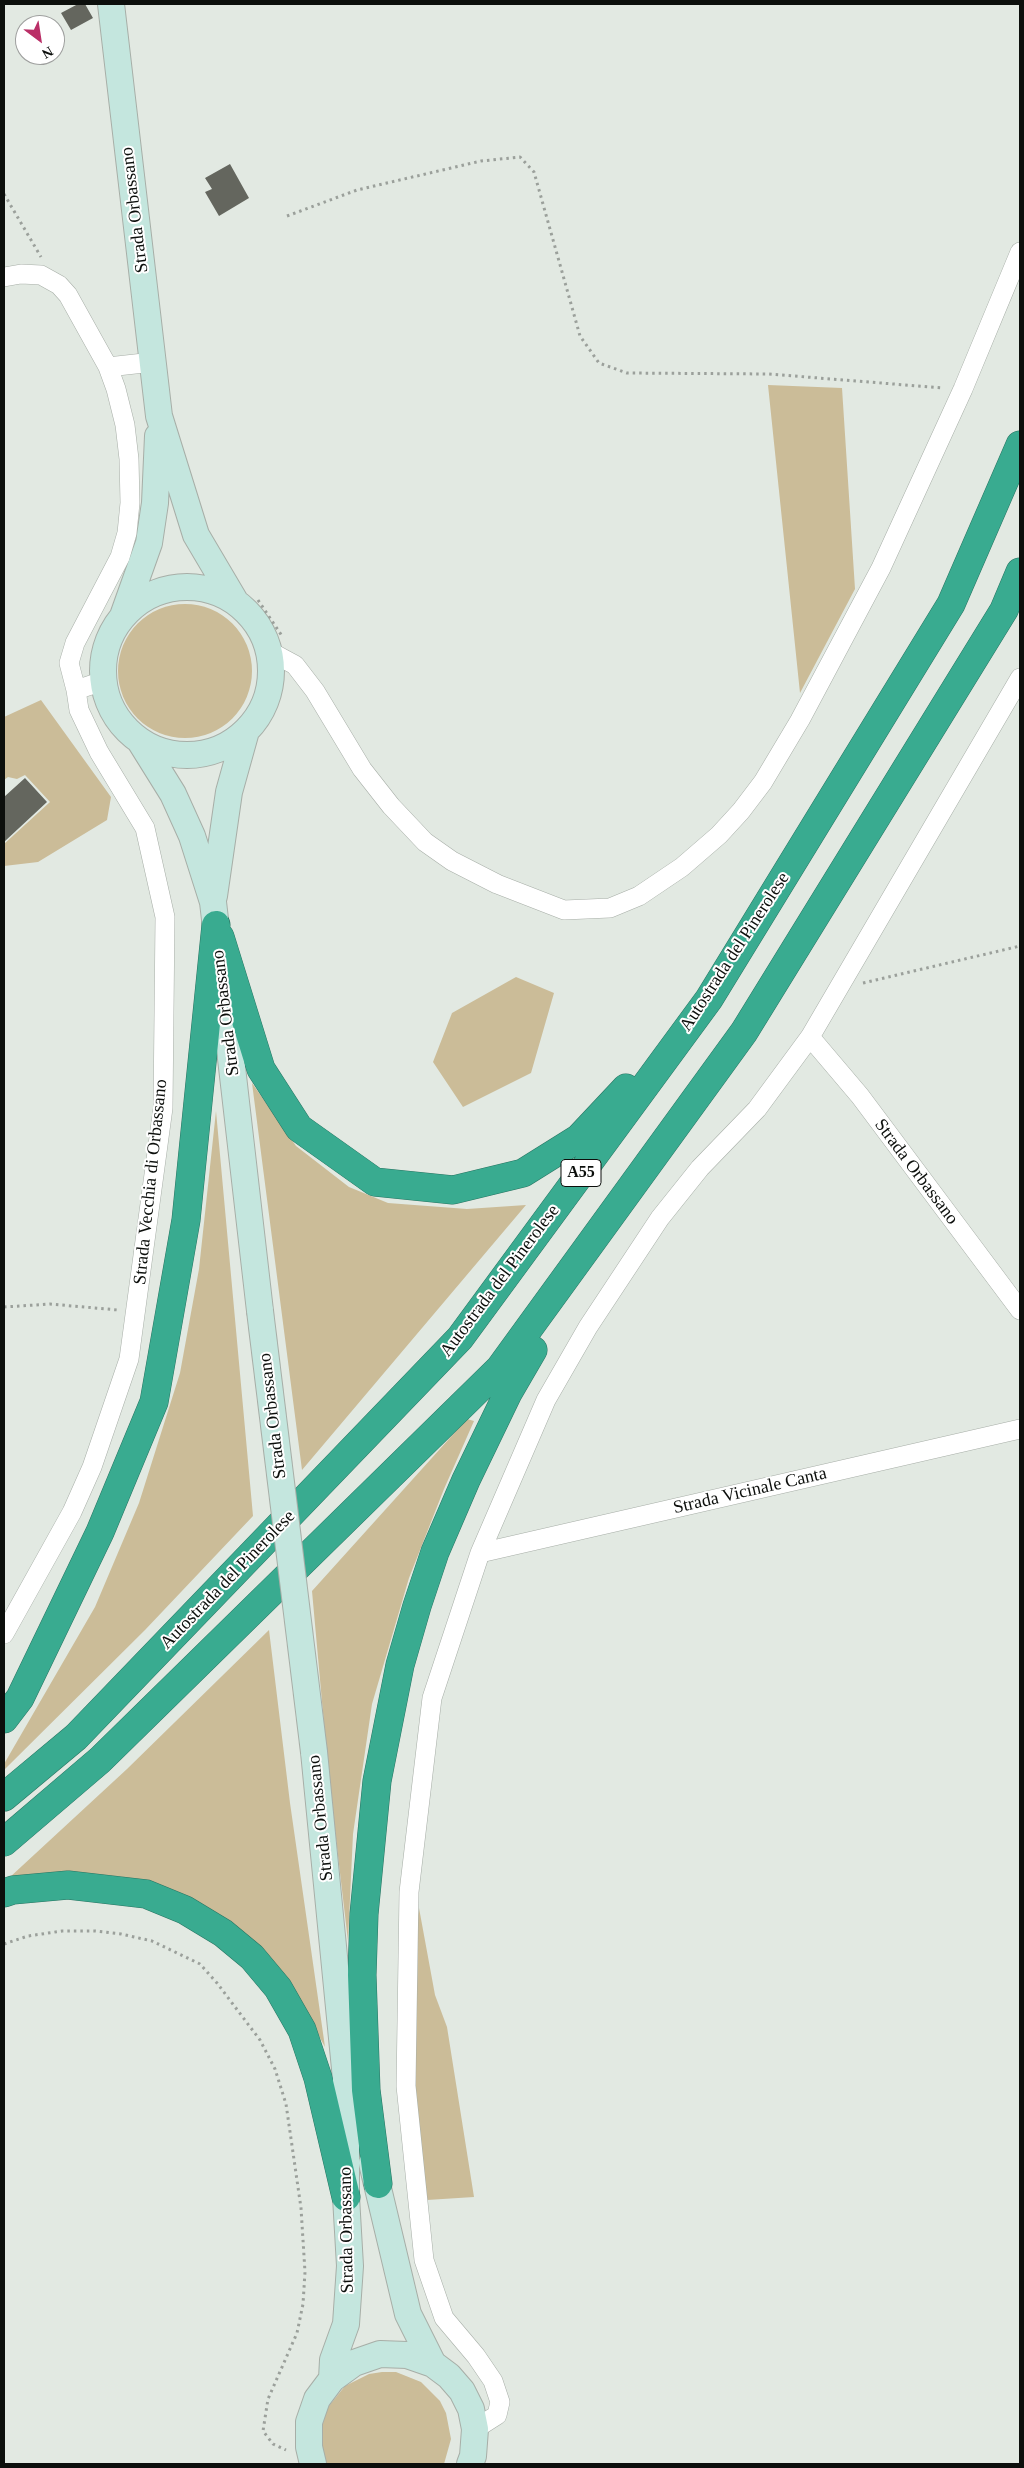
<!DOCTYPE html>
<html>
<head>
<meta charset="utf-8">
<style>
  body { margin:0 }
  #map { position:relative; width:1024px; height:2468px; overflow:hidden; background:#e2e9e2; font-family:"Times New Roman",serif }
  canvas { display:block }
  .frame { position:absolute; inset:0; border:5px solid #0c0f0c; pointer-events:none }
  .north { position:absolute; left:15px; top:15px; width:50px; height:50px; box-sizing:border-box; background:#fff; border:1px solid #9e9f9e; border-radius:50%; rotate:149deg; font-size:14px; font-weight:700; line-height:20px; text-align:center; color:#0c0f0c }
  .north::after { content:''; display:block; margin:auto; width:18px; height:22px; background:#ba2f67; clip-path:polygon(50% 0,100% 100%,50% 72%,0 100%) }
</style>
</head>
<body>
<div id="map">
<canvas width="1024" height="2468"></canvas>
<div class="frame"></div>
<div class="north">N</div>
</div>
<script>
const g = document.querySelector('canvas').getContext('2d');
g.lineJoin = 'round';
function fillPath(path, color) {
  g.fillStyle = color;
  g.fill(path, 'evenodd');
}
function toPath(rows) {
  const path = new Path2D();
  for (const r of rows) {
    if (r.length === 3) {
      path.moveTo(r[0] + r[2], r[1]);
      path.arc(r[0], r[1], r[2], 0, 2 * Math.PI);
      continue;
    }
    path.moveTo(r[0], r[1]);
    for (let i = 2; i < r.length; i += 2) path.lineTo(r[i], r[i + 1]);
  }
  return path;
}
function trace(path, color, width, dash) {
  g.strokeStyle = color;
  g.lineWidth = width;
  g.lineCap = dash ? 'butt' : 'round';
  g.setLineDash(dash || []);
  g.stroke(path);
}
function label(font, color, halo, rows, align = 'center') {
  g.font = font + ' "Times New Roman",serif';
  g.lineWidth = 4;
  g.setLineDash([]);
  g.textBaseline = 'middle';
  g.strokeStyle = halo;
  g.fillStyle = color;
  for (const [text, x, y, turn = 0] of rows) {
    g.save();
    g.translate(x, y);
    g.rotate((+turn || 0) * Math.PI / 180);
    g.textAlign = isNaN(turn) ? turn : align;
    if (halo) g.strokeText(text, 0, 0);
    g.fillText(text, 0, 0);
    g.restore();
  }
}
const green = toPath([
  [768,385,842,388,855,589,800,693],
  [185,671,67],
  [41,700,111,797,107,820,38,862,4,866,4,844,50,802,25,775,17,779,8,777,4,780,4,717],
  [516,977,554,993,531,1073,463,1107,433,1062,452,1013],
  [252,1083,296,1146,349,1187,388,1203,467,1209,526,1205,302,1470],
  [216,1111,253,1516,145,1630,4,1770,4,1764,95,1607,139,1503,180,1373,199,1269],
  [467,1419,474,1421,444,1489,409,1578,372,1704,353,1834,348,1941,329,1779,312,1591],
  [269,1630,290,1803,325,2047,309,2018,166,1889,123,1877,73,1872,9,1878,127,1769],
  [419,1908,435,1995,447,2027,474,2197,427,2200,413,2075,413,1952],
  [382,2372,396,2372,421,2382,440,2401,446,2413,451,2439,444,2464,326,2464,321,2446,320,2432,328,2407,345,2386,369,2374]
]);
const building = toPath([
  [78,4,85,4,93,18,71,30,61,13],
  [230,164,249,198,219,216,205,192,212,189,205,178],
  [25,778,47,802,4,842,4,797]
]);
const path = toPath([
  [4,194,41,257],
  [287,216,357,190,481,161,520,157,534,172,580,336,599,363,627,373,769,374,943,388],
  [258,600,282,636],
  [863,983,1020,946],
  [4,1307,50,1304,118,1310],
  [4,1944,28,1936,62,1931,95,1931,121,1934,152,1941,200,1964,217,1983,260,2040,275,2069,286,2104,301,2208,305,2272,303,2304,297,2333,268,2399,263,2431,273,2444,286,2450]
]);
const street = toPath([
  [4,277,21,274,41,275,59,285,68,295,108,367,116,389,125,425,129,459,130,503,127,533,120,557,75,643,69,663,76,690],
  [108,367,153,362],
  [269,651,295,665,315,691,362,769,391,806,425,842,452,861,497,884,564,910,610,908,639,896,682,867,719,835,741,811,763,782,800,720,881,568,963,389,1020,252],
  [810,1037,860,1096,1020,1310],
  [480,1553,1020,1429],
  [4,1634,72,1512,92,1467,129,1359,163,1108,165,917,145,828,99,752,79,710,76,690,103,681],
  [475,2429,497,2415,500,2402,493,2381,476,2356,444,2318,424,2260,406,2086,409,1892,432,1698,480,1553,546,1400,588,1327,660,1218,700,1168,757,1109,810,1037,1020,678]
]);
const secondary = toPath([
  [111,4,159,416,196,535,235,601],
  [187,671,84],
  [123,616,149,543,155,503,158,436],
  [140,741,173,794,192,836,213,902,260,1311],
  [214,896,229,792,246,731],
  [314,1752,346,2079,346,2197,350,2266,346,2324,333,2360,332,2379],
  [372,2163,408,2314,433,2364],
  [313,2464,309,2447,309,2422,317,2399,332,2379,354,2363,380,2354,407,2355,433,2364,449,2376,462,2391,471,2409,475,2429,473,2456,470,2464]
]);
const highway = toPath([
  [220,937,261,1069,299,1128,375,1182,453,1190,523,1173,579,1138,626,1088],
  [4,1719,20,1698,100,1532,154,1402,186,1220,216,925],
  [4,1797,76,1737,460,1338,709,999,951,604,1020,445],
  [4,1842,100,1760,500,1368,744,1032,1004,610,1020,572],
  [4,1893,13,1890,68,1885,146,1894,185,1910,223,1933,252,1957,278,1988,302,2030,318,2078,346,2197],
  [378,2184,366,2090,362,1975,364,1914,377,1781,400,1665,417,1606,435,1552,466,1480,508,1393,533,1350]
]);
const secondaryBridge = toPath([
  [260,1311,314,1752]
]);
const shields = [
  [581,1173,40]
];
const shieldNames = [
  ["A55",581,1173]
];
const streetNames = [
  ["Strada Orbassano",135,210,-97],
  ["Autostrada del Pinerolese",735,952,-57],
  ["Strada Orbassano",226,1013,-97],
  ["Strada Orbassano",916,1172,53],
  ["Strada Vecchia di Orbassano",151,1182,-84],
  ["Autostrada del Pinerolese",500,1281,-53],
  ["Strada Orbassano",273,1416,-97],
  ["Strada Vicinale Canta",750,1491,-13],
  ["Autostrada del Pinerolese",228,1580,-46],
  ["Strada Orbassano",321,1818,-96],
  ["Strada Orbassano",347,2230,-91]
];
fillPath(green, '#cbbc98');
fillPath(building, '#64665e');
trace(street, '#a7aea7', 20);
trace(secondary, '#a7aea7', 28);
trace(highway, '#297462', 29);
trace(path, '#9ba09b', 3, [2.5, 4]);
trace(street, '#fff', 19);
trace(secondary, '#c4e6de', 26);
trace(highway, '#39ab90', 28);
trace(secondaryBridge, '#a7aea7', 28, []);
trace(secondaryBridge, '#c4e6de', 26);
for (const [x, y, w] of shields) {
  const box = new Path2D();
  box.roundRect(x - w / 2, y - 13.5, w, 27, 4);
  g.fillStyle = '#fff';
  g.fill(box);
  trace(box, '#0c0f0c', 1);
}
label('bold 16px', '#0c0f0c', null, shieldNames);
label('18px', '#0c0f0c', '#fff', streetNames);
</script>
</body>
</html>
